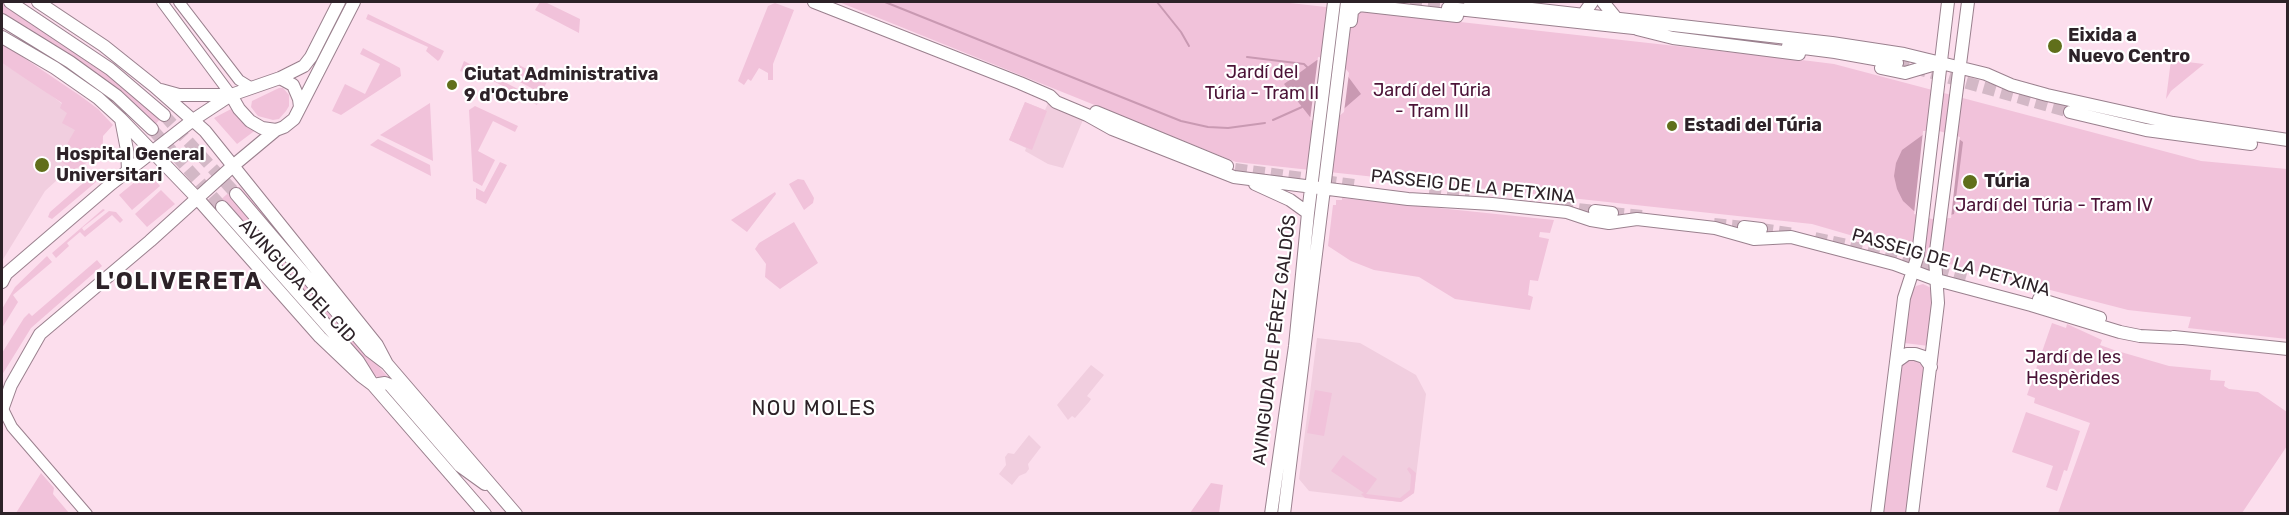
<!DOCTYPE html>
<html>
<head>
<meta charset="utf-8">
<style>
  body { margin:0 }
  #map { position:relative; width:2289px; height:515px; overflow:hidden; background:#fcdeed; font-family:Rubik,sans-serif }
  canvas { display:block }
  .frame { position:absolute; inset:0; border:3px solid #2d2228; pointer-events:none }
</style>
</head>
<body>
<div id="map">
<canvas width="2289" height="515"></canvas>
<div class="frame"></div>
</div>
<script>
const g = document.querySelector('canvas').getContext('2d');
g.lineJoin = 'round';
function fillPath(path, color) {
  g.fillStyle = color;
  g.fill(path, 'evenodd');
}
function toPath(rows) {
  const path = new Path2D();
  for (const r of rows) {
    path.moveTo(r[0], r[1]);
    for (let i = 2; i < r.length; i += 2) path.lineTo(r[i], r[i + 1]);
  }
  return path;
}
function trace(path, color, width, dash) {
  g.strokeStyle = color;
  g.lineWidth = width;
  g.lineCap = dash ? 'butt' : 'round';
  g.setLineDash(dash || []);
  g.stroke(path);
}
function label(font, color, halo, rows, align = 'center') {
  g.font = font + ' Rubik,sans-serif';
  g.lineWidth = 4.5;
  g.setLineDash([]);
  g.textBaseline = 'middle';
  g.strokeStyle = halo;
  g.fillStyle = color;
  for (const [text, x, y, turn = 0] of rows) {
    g.save();
    g.translate(x, y);
    g.rotate((+turn || 0) * Math.PI / 180);
    g.textAlign = isNaN(turn) ? turn : align;
    if (halo) g.strokeText(text, 0, 0);
    g.fillText(text, 0, 0);
    g.restore();
  }
}
const built = toPath([
  [2,63,38,85,103,136,102,154,57,180,45,191,2,261],
  [1049,101,1085,115,1063,168,1048,164,1025,151,1026,148,1009,140,1025,102,1045,110],
  [1317,338,1360,343,1416,375,1426,394,1414,493,1401,502,1309,491,1299,479],
  [1091,365,1104,375,1087,396,1091,399,1089,402,1075,418,1072,416,1068,420,1057,405],
  [1029,435,1041,447,1028,464,1029,469,1026,473,1019,476,1012,485,999,474,1006,465,1005,457,1008,453,1014,454]
]);
const green = toPath([
  [2,2,24,14,102,68,161,118,154,126,2,16],
  [540,2,545,2,580,19,579,33,535,10],
  [839,2,1281,2,1810,61,1834,64,2201,161,2287,169,2287,339,2188,328,2191,317,2128,310,1953,265,1812,224,1236,162],
  [775,3,794,10,773,64,773,80,768,80,768,73,759,68,751,81,748,79,744,85,738,81,768,6],
  [368,14,444,51,440,59,438,61,426,51,428,47,366,19],
  [2,43,82,97,98,109,113,125,103,136,102,154,73,170,58,159,60,154,71,161,78,151,67,144,75,130,62,123,67,113,60,108,62,103,2,63],
  [363,48,400,68,401,76,341,115,332,111,345,84,365,94,380,64,360,54],
  [2171,60,2204,64,2171,91,2166,99],
  [464,61,539,100,537,105,477,72,475,76,460,71],
  [519,65,548,80,541,93,512,78],
  [279,88,283,88,289,95,289,106,286,111,279,119,273,120,258,116,251,107,252,101],
  [1025,102,1047,111,1032,150,1009,140],
  [430,103,433,161,380,135],
  [475,106,518,126,515,132,493,121,478,151,495,160,482,186,473,181,469,110],
  [233,108,257,129,237,144,214,118],
  [378,139,430,165,431,176,370,145],
  [500,162,507,165,486,204,476,199,476,188,484,192],
  [101,170,104,173,102,177,52,219,48,217,50,212,97,171],
  [148,171,160,186,132,210,119,195],
  [798,179,804,180,814,198,813,203,804,210,789,184],
  [235,187,240,187,349,312,269,239,392,382,375,376,283,270,351,360,330,342,216,209,217,203],
  [161,190,175,204,147,227,135,214],
  [775,192,776,194,747,232,731,220],
  [1342,198,1554,220,1550,233,1540,232,1539,237,1549,239,1538,281,1530,280,1528,295,1533,297,1530,310,1455,299,1419,277,1374,270,1351,261,1328,246,1333,205,1336,205,1336,200,1342,200],
  [103,209,105,210,82,228,84,231,109,211,116,212,123,220,120,223,112,215,85,237,80,232,67,243,69,246,56,258,52,253],
  [794,222,818,263,780,289,765,277,766,264,755,249,759,243],
  [47,256,52,262,13,295,18,302,2,328,2,309,15,287],
  [97,260,102,266,31,328,2,375,2,353,24,318,29,313,32,316],
  [1923,284,1931,288,1934,293,1929,346,1904,343,1911,293,1916,286],
  [2052,323,2066,328,2067,324,2102,340,2100,345,2114,350,2169,366,2211,370,2210,380,2225,381,2224,386,2229,389,2258,392,2287,412,2287,446,2242,513,2058,513,2090,423,2034,403,2035,398,2027,395],
  [1917,358,1926,367,1907,513,1883,514,1902,361],
  [1315,390,1332,393,1324,436,1307,433],
  [2026,412,2080,431,2067,471,2064,470,2057,491,2046,487,2053,466,2012,452],
  [1343,455,1377,479,1366,494,1400,498,1410,490,1411,475,1407,469,1409,467,1416,473,1414,493,1401,502,1365,498,1361,494,1364,493,1331,471],
  [41,473,54,488,53,494,69,513,16,513],
  [1211,483,1223,485,1219,513,1190,513]
]);
const water = toPath([
  [1317,60,1338,63,1361,94,1331,120,1310,117,1284,84],
  [1924,134,1959,139,1963,142,1954,214,1947,216,1914,211,1903,201,1897,189,1894,176,1896,163,1902,150]
]);
const pier = toPath([
  [1318,57,1339,60,1349,73,1344,112,1331,123,1310,120],
  [1923,131,1939,131,1960,137,1951,218,1932,219,1914,214]
]);
const stream = toPath([
  [885,2,1181,121,1208,127,1228,128,1265,123],
  [1157,2,1181,32,1189,46],
  [1247,57,1304,64,1307,67],
  [1273,120,1302,107]
]);
const majorTunnel = toPath([
  [1392,2,1448,8],
  [1897,63,2070,112],
  [164,115,236,194],
  [152,129,222,207],
  [1235,169,1354,185],
  [1429,193,1469,197],
  [1561,207,1595,211],
  [1612,213,1643,216],
  [1714,224,1744,227],
  [1761,229,1795,234],
  [1815,238,1847,245,1968,280]
]);
const minor = toPath([
  [162,2,231,95],
  [179,2,239,80,252,88],
  [2,407,12,427,87,514]
]);
const major = toPath([
  [10,2,110,69,164,115],
  [38,2,104,46,154,86,205,131,377,345,387,364],
  [814,2,1020,83,1050,96,1056,102,1087,115,1112,129,1234,177,1408,199,1492,204,1567,212,1591,220,1609,223,1637,219,1715,228,1754,239,1791,237,1894,264,1937,280,2031,305,2120,332,2140,336,2180,338],
  [1470,2,1832,43,1904,54,1986,74,2011,85,2047,95,2173,123,2288,140],
  [1603,2,1616,18],
  [1448,8,1643,29],
  [1580,19,1592,2],
  [2,20,70,62,117,96,152,129],
  [1351,21,1352,11,1359,5,1457,16],
  [1637,29,1673,38,1799,54],
  [2,37,55,68,98,98,121,119,197,198,320,337,361,376,373,385],
  [1788,46,1835,52,1897,63],
  [1881,68,1905,73,1939,63],
  [280,78,293,85,299,99,300,107],
  [161,90,179,95,230,95],
  [231,95,239,109,250,121,262,128,276,130],
  [1096,112,1227,166],
  [2070,112,2146,130,2251,144],
  [121,119,127,150,128,170],
  [1255,184,1290,200,1308,213],
  [236,194,370,351,387,364,516,514],
  [222,207,358,361,373,385,485,514],
  [1595,211,1612,213],
  [1744,227,1761,229],
  [2,282,6,274,111,184,193,120,231,95,280,78,304,66,311,57,339,2],
  [2039,299,2100,318],
  [2174,337,2288,349],
  [1896,362,1907,354,1915,354,1924,357,1931,367],
  [373,385,385,383,390,385,460,466,485,484],
  [2,410,11,385,40,334,150,241,234,165,276,130,284,127,294,119,354,2],
  [1271,514,1295,346,1308,213,1334,2],
  [1284,514,1347,2],
  [1877,514,1904,298,1918,255,1948,2],
  [1912,514,1938,303,1935,259,1968,2]
]);
const markers = [
  [2055,46,8,"#606f1b"],
  [452,85,6,"#606f1b"],
  [1672,126,6,"#606f1b"],
  [42,165,8,"#606f1b"],
  [1970,182,8,"#606f1b"]
];
const poiNames = [
  ["Eixida a",2068,36],
  ["Nuevo Centro",2068,57],
  ["Ciutat Administrativa",464,75],
  ["9 d'Octubre",464,96],
  ["Estadi del Túria",1684,126],
  ["Hospital General",56,155],
  ["Universitari",56,176],
  ["Túria",1984,182]
];
const parkNames = [
  ["Jardí del",1262,73],
  ["Túria - Tram II",1262,94],
  ["Jardí del Túria",1432,91],
  ["- Tram III",1432,112],
  ["Jardí del Túria - Tram IV",2054,206],
  ["Jardí de les",2073,358],
  ["Hespèrides",2073,379]
];
const streetNames = [
  ["PASSEIG DE LA PETXINA",1473,187,6],
  ["PASSEIG DE LA PETXINA",1951,263,16],
  ["AVINGUDA DEL CID",297,281,47],
  ["AVINGUDA DE PÉREZ GALDÓS",1275,340,-83]
];
const neighbourhoodNames = [
  ["NOU MOLES",814,409]
];
const districtNames = [
  ["L'OLIVERETA",179,282]
];
fillPath(built, '#f1cedf');
fillPath(green, '#f1c2da');
fillPath(water, '#c999b2');
fillPath(pier, '#fcdeed');
trace(stream, '#c999b2', 2);
trace(majorTunnel, '#d3b8c6', 12, [12, 6]);
trace(minor, '#9a808e', 12);
trace(major, '#9a808e', 14);
trace(minor, '#fff', 10);
trace(major, '#fff', 12);
for (const [x, y, r, color] of markers) {
  const dot = new Path2D();
  dot.arc(x, y, r, 0, 2 * Math.PI);
  g.fillStyle = color;
  g.fill(dot);
  trace(dot, '#fff', 2);
}
label('bold 18px', '#2d2228', '#fff', poiNames, 'left');
label('18px', '#4c1337', '#fff', parkNames);
label('18px', '#2d2228', '#fff', streetNames);
g.letterSpacing = '1.5px';
label('20px', '#2d2228', '#fff', neighbourhoodNames);
g.letterSpacing = '0px';
g.letterSpacing = '1.5px';
label('bold 24px', '#2d2228', '#fff', districtNames);
g.letterSpacing = '0px';
</script>
</body>
</html>
